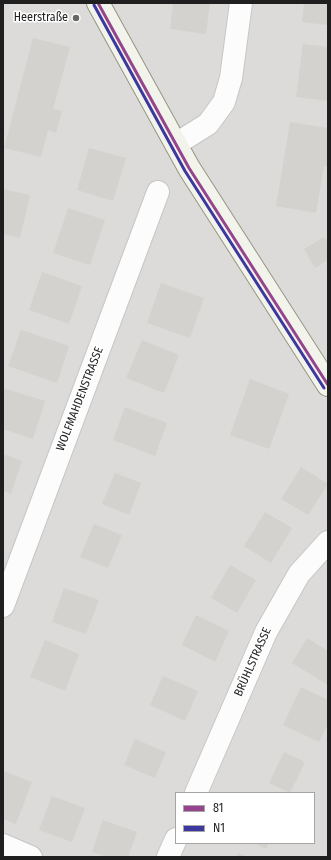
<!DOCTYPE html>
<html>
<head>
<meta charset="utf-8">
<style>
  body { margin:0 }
  #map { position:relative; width:331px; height:860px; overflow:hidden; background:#edece8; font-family:"Fira Sans Condensed",sans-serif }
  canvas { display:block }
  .frame { position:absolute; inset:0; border:4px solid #1f1f1f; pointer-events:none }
  .legend { position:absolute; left:175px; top:792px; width:140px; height:52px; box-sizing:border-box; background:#fff; border:1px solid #a5a5a5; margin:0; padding:5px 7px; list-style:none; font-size:12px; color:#1f1f1f }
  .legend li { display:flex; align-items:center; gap:8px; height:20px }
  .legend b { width:20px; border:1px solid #a5a5a5 }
</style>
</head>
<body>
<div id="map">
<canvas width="331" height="860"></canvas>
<div class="frame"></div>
<ul class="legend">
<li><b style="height:5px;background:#96448d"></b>81</li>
<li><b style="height:5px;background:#3c389e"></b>N1</li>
</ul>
</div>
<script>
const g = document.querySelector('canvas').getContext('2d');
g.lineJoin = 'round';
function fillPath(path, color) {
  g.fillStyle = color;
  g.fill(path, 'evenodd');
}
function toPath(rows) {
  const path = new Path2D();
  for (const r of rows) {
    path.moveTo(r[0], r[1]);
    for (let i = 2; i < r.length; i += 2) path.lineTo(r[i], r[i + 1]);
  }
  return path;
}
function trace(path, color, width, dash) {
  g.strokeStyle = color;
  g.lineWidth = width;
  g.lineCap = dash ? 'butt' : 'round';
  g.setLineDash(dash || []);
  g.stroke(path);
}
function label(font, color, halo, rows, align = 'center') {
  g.font = font + ' "Fira Sans Condensed",sans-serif';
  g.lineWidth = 3;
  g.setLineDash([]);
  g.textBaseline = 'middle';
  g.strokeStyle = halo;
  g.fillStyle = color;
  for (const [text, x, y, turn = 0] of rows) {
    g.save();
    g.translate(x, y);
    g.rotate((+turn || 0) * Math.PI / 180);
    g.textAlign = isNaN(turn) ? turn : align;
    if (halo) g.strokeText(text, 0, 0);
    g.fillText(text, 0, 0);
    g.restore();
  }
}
const residential = toPath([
  [3,3,328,3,328,857,3,857],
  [176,793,314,793,314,843,176,843]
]);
const building = toPath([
  [173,3,210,3,206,34,170,29],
  [304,3,328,3,328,25,302,22],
  [33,38,70,47,53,109,62,111,56,133,48,130,41,157,4,148],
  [303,44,328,47,328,101,296,97],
  [290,122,328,128,328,166,324,166,316,213,276,206],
  [89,148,126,158,113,201,77,190],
  [3,189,30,195,20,238,3,234],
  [68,208,105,220,90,265,53,253],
  [324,237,328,244,328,260,315,268,304,249],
  [42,272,82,286,69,324,29,310],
  [161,283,204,298,190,338,147,323],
  [21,330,69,346,57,383,8,366],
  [142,340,179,355,164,393,126,378],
  [250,379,289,394,269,449,230,435],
  [3,388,45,401,33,439,3,429],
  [125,407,167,423,155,456,113,440],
  [3,454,22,461,11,494,3,491],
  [301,467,328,484,308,515,281,499],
  [115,473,141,483,129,515,102,504],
  [265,512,292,528,271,563,244,546],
  [94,524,122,535,108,568,80,557],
  [230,565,256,580,237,613,211,598],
  [64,588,99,600,86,634,52,622],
  [196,615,229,631,215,662,182,645],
  [307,638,328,651,328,685,292,663],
  [45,640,79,654,65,691,30,677],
  [163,676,198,691,185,721,150,705],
  [301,687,328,700,328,724,319,742,283,725],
  [135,739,166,752,155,778,124,765],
  [284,752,305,762,290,793,269,783],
  [3,771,32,782,16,824,3,819],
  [52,796,85,808,72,842,39,830],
  [103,820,137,832,128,857,108,857,92,852],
  [253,843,269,843,266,849],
  [238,853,248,857,236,857]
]);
const street = toPath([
  [176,144,208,124,224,102,231,78,241,3],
  [3,606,158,192],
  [196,793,266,632,299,574,328,542],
  [3,845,31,857],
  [168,857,176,839]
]);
const secondary = toPath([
  [98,3,189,168,328,385]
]);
const bus1 = toPath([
  [98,3,189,168,328,385]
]);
const bus2 = toPath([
  [94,5,185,171,324,388]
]);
const markers = [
  [76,18,4,"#676765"]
];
const poiNames = [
  ["Heerstraße",68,18]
];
const streetNames = [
  ["WOLFMAHDENSTRASSE",80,399,-69],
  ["BRÜHLSTRASSE",253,662,-66]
];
fillPath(residential, '#dcdbd9');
fillPath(building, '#d4d2cf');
trace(street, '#c6c6c4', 24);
trace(secondary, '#939681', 24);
trace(street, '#fcfcfc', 22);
trace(secondary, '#f2f3eb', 22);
trace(bus1, '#96448d', 3);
trace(bus2, '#3c389e', 3);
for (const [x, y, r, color] of markers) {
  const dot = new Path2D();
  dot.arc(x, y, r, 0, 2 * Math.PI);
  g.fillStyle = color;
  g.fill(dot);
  trace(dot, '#fff', 1.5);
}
label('12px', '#1f1f1f', '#fff', poiNames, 'right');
label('12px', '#1f1f1f', '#fff', streetNames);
</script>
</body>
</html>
